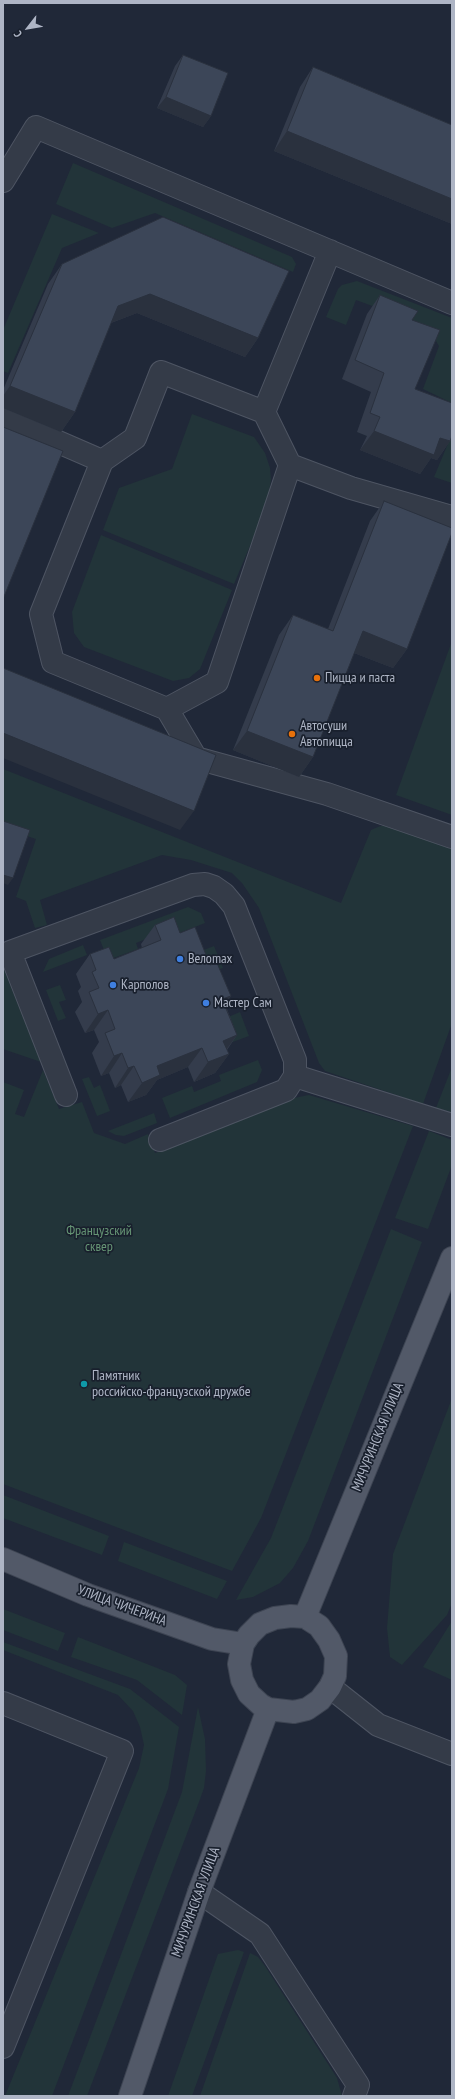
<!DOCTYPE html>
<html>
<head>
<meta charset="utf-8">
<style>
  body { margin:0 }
  #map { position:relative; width:455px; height:2099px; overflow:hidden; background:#202838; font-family:"PT Sans Narrow",sans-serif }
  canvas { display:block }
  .frame { position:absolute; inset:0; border:4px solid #aeb5c5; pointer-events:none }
  .north { position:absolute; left:8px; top:8px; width:40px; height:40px; -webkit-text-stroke:3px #19202d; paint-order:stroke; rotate:239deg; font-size:11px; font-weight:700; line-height:16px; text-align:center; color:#aeb5c5 }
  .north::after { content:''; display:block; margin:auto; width:14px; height:18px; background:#aeb5c5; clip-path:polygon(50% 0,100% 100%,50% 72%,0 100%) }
</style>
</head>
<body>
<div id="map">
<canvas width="455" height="2099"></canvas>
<div class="frame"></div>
<div class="north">С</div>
</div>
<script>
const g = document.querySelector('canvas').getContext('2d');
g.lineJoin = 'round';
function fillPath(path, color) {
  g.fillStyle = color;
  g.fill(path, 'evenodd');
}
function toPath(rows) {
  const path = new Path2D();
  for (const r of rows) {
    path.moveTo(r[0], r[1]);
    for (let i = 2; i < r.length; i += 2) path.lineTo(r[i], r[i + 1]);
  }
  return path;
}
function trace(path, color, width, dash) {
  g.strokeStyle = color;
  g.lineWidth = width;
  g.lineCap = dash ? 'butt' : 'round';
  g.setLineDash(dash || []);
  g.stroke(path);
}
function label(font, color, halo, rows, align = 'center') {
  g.font = font + ' "PT Sans Narrow",sans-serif';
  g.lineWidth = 3.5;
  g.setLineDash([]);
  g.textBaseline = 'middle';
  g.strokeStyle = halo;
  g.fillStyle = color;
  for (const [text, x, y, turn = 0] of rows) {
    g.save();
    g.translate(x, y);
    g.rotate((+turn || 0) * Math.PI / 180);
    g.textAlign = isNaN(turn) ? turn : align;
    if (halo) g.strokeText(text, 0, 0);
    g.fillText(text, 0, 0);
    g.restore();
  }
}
const green = toPath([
  [73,163,292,257,296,264,293,272,155,213,112,228,56,204],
  [52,214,99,233,62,248,8,373,3,371,3,330],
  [357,281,452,318,452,403,423,389,439,346,427,326,356,300,346,325,326,317,338,289,342,285],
  [192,414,254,437,265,453,270,468,271,480,269,492,257,529,234,584,103,530,119,488,172,469],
  [452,434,452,483,434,477],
  [101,535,232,590,200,669,189,678,173,681,84,647,74,633,72,612],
  [452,641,452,815,396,795],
  [3,769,341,903,371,830,378,827,384,825,452,849,452,1023,423,1104,325,1071,319,1063,259,908,242,883,232,873,191,860,162,855,40,900,47,925,35,928,26,901,16,897,36,839,3,828],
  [188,907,201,913,205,923,166,938,163,932,136,943,138,949,108,960,100,940],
  [83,945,87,955,43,972,49,959],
  [214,946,223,968,204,975,196,953],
  [3,967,41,1062,3,1049],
  [60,985,66,1000,59,1002,66,1018,58,1021,46,990],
  [240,1012,249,1036,230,1043,221,1020],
  [258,1060,262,1070,257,1082,170,1118,162,1098,192,1086,194,1092,221,1081,219,1075],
  [452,1067,452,1112,436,1108],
  [43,1070,59,1109,82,1102,94,1133,125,1144,148,1134,155,1153,289,1099,309,1095,413,1126,261,1518,232,1571,3,1484,3,1082,24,1090,15,1114,24,1117],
  [89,1077,94,1088,100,1085,110,1111,97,1116,82,1079],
  [154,1113,157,1123,124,1136,116,1135,108,1131],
  [429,1131,452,1140,452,1165,428,1229,395,1218],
  [391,1229,422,1242,308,1541,293,1568,280,1583,253,1597,236,1600,271,1538],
  [452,1398,452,1603,447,1615,402,1665,390,1657,387,1628,393,1554],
  [3,1495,109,1536,102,1555,3,1518],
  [124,1542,227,1581,217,1599,118,1561],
  [3,1609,65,1633,58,1651,3,1630],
  [452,1621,452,1680,423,1667],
  [78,1637,175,1675,187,1685,182,1715,137,1680,71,1657],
  [3,1642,130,1689,179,1727,168,1789,52,2096,5,2096,139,1768,144,1745,140,1727,133,1711,118,1695,3,1650],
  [198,1707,205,1739,206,1771,204,1788,199,1802,87,2096,68,2096,182,1792],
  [238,1950,244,1952,192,2096,168,2096,218,1954],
  [250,1953,258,1957,265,1966,337,2078,342,2096,200,2096]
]);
const minor = toPath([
  [3,181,36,127,452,303],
  [161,372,264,412,290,465,217,682,167,709,53,662,41,614,102,461,135,438,161,372],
  [264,412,330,251],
  [3,418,102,461],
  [290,465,351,488,452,517],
  [167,709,196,758,327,794,452,837],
  [66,1095,10,952,193,885,205,884,214,887,224,894,234,906,295,1060,295,1076,452,1125],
  [160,1140,286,1090,295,1076],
  [330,1687,378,1725,452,1754],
  [3,1703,122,1751,3,2047],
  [199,1892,260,1934,358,2085,354,2096]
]);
const major = toPath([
  [3,1559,88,1595,212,1639,243,1644],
  [291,1616,305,1617,319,1626,329,1640,336,1656,335,1676,330,1687,320,1700,307,1709,294,1712,268,1709,261,1705,249,1694,242,1680,239,1664,243,1644,249,1635,260,1624,275,1618,291,1616],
  [305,1617,452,1258],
  [130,2096,199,1892,268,1709]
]);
const wall = toPath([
  [183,55,211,116,203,127,157,108,175,66],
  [313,67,452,125,452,224,274,151,300,87],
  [62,264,258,338,245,357,137,313,111,323,75,412,61,432,3,408,3,390,48,284],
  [380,295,412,320,415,389,450,441,437,460,431,458,420,474,360,450,367,436,357,432,371,392,342,379,367,314],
  [384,501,407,649,393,668,354,653,313,757,299,777,233,750,279,635,293,615,328,629,370,521],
  [155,925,180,933,210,965,231,996,225,1004,237,1035,227,1050,229,1054,215,1073,194,1082,188,1067,157,1080,146,1095,128,1102,121,1085,115,1088,109,1073,101,1076,92,1053,99,1042,94,1030,85,1033,75,1012,82,1002,78,991,81,987,76,974,90,954,114,959,142,948,141,944]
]);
const shadedWall = toPath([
  [166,97,211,116,203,127,157,108],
  [287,131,452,199,452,224,274,151],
  [150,294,258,338,245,357,137,313,105,325,118,306],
  [10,386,75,412,61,432,3,408,3,396],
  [374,431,440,438,450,441,437,460,431,458,420,474,360,450],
  [363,631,407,649,393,668,349,651],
  [247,731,313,757,299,777,233,750],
  [3,733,194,811,180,830,3,758],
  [3,875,13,878,8,885,3,883],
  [231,996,217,1015,222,999],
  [108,1010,94,1030,85,1033,98,1014],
  [237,1035,223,1054,223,1041],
  [202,1048,188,1067,157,1080,146,1095,128,1102,142,1083,157,1066],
  [122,1053,109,1073,101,1076,114,1056],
  [229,1054,215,1073,194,1082,208,1062],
  [134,1066,121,1085,115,1088,128,1068]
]);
const building = toPath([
  [183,55,228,73,211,116,166,97,183,55],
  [313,67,452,125,452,199,287,131,313,67],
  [163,217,289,271,258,338,150,294,118,306,75,412,10,386,62,264,163,217],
  [380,295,418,311,412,320,440,330,415,389,452,403,452,436,450,441,440,438,434,455,374,431,380,417,370,413,384,373,355,360,380,295],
  [3,427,63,451,3,599,3,427],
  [384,501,452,528,452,533,407,649,363,631,313,757,247,731,293,615,333,631,384,501],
  [3,668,216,755,194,811,3,733,3,668],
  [3,821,30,830,13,878,3,875,3,821],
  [174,917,180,933,195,927,210,965,217,963,231,996,222,999,237,1035,223,1041,229,1054,208,1062,202,1048,157,1066,160,1075,142,1083,134,1066,128,1068,122,1053,114,1056,105,1033,115,1029,108,1010,98,1014,89,992,99,988,92,972,96,970,90,954,109,947,114,959,161,940,155,925,174,917]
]);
const markers = [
  [317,678,4,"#e8710a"],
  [292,734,4,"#e8710a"],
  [180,959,4,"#3f7fe0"],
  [113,985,4,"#3f7fe0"],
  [206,1003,4,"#3f7fe0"],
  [84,1384,4,"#0f9aa8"]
];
const poiNames = [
  ["Пицца и паста",325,678],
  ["Автосуши",300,726],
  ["Автопицца",300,742],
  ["Велоmax",188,959],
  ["Карполов",121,985],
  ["Мастер Сам",214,1003],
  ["Памятник",92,1376],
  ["российско-французской дружбе",92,1392]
];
const parkNames = [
  ["Французский",99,1231],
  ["сквер",99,1247]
];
const streetNames = [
  ["МИЧУРИНСКАЯ УЛИЦА",378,1437,-68],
  ["УЛИЦА ЧИЧЕРИНА",122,1606,20],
  ["МИЧУРИНСКАЯ УЛИЦА",196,1902,-70]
];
fillPath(green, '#223439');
trace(minor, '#4e5563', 24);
trace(major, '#3d4452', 24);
trace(minor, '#343b48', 22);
trace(major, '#525968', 22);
fillPath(wall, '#343c4c');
fillPath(shadedWall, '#2a313e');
fillPath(building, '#3c4658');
trace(building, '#2a313e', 1);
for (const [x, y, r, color] of markers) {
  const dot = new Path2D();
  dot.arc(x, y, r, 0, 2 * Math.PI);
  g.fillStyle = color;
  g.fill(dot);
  trace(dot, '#19202d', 1.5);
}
label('14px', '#aeb5c5', '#19202d', poiNames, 'left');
label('14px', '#669575', '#19202d', parkNames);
label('14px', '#aeb5c5', '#19202d', streetNames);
</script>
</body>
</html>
